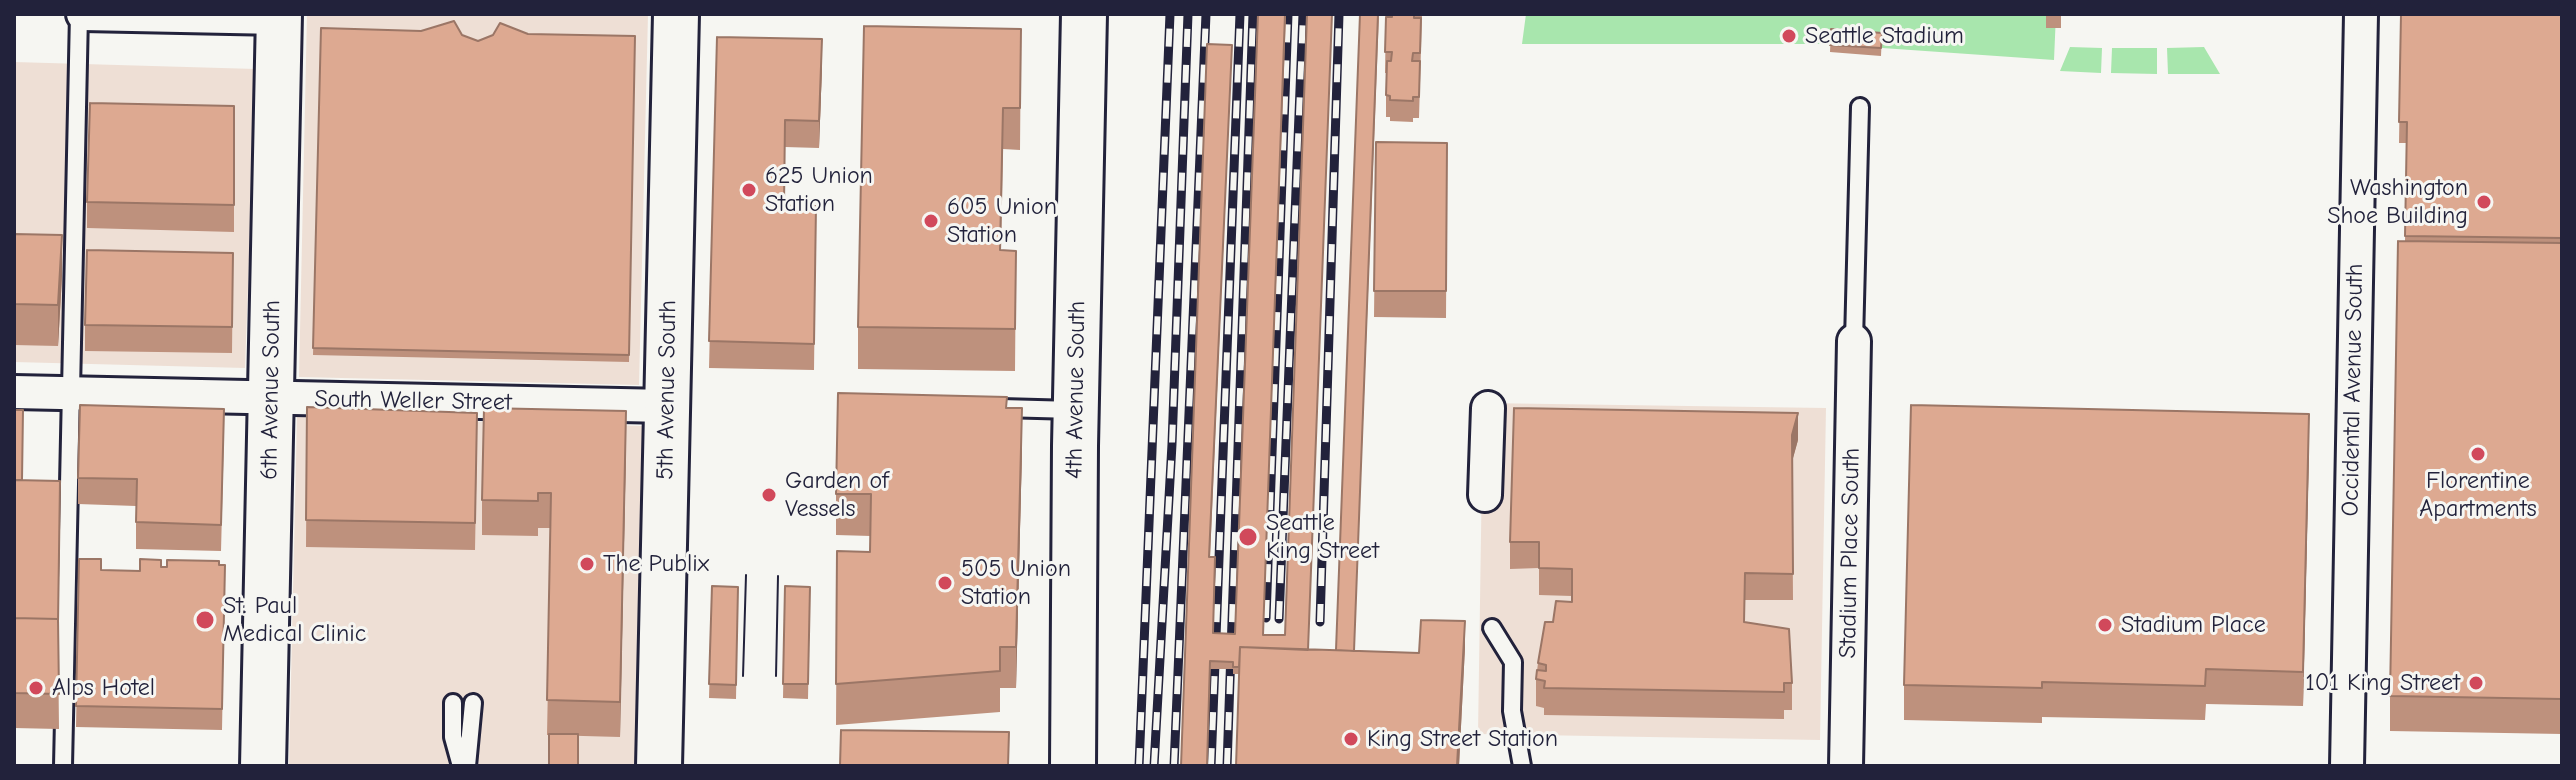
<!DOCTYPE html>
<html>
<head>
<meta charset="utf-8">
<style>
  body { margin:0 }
  #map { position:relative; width:2576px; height:780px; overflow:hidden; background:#f6f6f2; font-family:"Comic Neue",sans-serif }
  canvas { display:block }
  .frame { position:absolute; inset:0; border:16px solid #22223b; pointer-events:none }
</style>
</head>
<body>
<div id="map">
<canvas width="2576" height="780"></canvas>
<div class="frame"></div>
</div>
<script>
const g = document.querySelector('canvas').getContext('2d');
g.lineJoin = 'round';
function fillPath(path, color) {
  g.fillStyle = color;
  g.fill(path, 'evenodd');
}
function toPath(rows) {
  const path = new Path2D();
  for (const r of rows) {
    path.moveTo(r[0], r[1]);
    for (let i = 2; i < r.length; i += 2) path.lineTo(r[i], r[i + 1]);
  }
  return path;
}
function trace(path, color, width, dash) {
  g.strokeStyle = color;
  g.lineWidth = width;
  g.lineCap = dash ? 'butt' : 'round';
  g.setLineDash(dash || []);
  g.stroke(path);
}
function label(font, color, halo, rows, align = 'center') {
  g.font = font + ' "Comic Neue",sans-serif';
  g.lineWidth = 6;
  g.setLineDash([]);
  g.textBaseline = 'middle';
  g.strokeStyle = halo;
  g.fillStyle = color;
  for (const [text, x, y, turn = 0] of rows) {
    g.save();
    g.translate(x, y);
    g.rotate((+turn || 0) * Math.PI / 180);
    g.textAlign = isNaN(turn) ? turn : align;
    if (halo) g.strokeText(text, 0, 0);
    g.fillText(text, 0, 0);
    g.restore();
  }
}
const built = toPath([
  [307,14,648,14,639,385,299,377],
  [14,62,256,69,245,368,14,362],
  [1483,403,1826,408,1820,740,1478,734],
  [297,417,644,426,637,766,289,766]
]);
const green = toPath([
  [1526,14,2056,14,2054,60,1825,44,1522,44],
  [2070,47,2102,48,2101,73,2060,71],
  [2204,47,2220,74,2168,74,2167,48],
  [2112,48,2157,48,2157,74,2111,73]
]);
const lane = toPath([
  [1854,341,1860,107],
  [1001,408,1074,410],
  [1492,628,1513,662,1512,711,1522,766],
  [453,703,453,737,461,766],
  [63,766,79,14],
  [467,766,473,703]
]);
const street = toPath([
  [83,14,279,18],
  [14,392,667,406],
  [1485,495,1488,408],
  [1846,766,1854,341],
  [2347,766,2361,14]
]);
const secondary = toPath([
  [263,766,279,14],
  [659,766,676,14]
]);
const primary = toPath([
  [1073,766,1075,446,1084,14]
]);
const tram = toPath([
  [743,676,746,575],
  [776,676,778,576]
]);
const rail = toPath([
  [1266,618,1288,14],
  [1279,619,1303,14],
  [1320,622,1339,14],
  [1139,766,1170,14],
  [1154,766,1172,444,1188,14],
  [1174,766,1206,14],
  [1211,766,1240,14],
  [1227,766,1253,14]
]);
const wall = toPath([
  [1258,14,1286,14,1263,635,1285,635,1307,14,1332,14,1308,650,1336,650,1360,14,1379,14,1354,651,1419,653,1421,620,1465,621,1465,647,1459,766,1236,766,1239,674,1233,674,1233,669,1210,669,1207,766,1181,766,1207,44,1232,45,1210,557,1215,557,1213,633,1235,634],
  [1386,14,1422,14,1419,118,1413,118,1413,122,1390,121,1390,117,1386,117,1386,73,1385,73],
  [2046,14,2061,14,2061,28,2046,28],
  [2401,14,2562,14,2562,734,2390,731,2390,696,2405,241,2407,143,2399,143],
  [321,28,462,35,478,41,493,35,528,34,635,36,629,362,313,355],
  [1021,29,1020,150,1003,149,1001,250,1016,251,1015,371,858,369,858,327],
  [1831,29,1882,33,1881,56,1830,52],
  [717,37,822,66,819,148,785,147,784,205,816,206,814,370,709,368],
  [234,106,234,232,87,228,87,202],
  [1376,142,1447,143,1446,318,1374,317],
  [14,234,62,276,58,346,14,345],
  [233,253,232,353,85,351,85,325],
  [307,407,477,440,475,550,306,547],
  [1007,408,1022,450,1016,688,1000,688,1000,712,836,725,837,551,870,552,871,536,836,535,836,494],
  [14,410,22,480,58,638,59,729,14,728],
  [224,435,221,551,136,549,136,506,78,504,78,478],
  [1798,440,1792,461,1793,600,1745,600,1745,622,1792,683,1792,710,1784,710,1784,719,1544,715,1544,708,1536,706,1536,679,1538,663,1553,622,1572,602,1572,596,1539,595,1539,568,1510,569,1510,542],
  [626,446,620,737,547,735,551,528,538,528,538,536,482,535,482,500],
  [2309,449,2303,706,2206,704,2205,720,2042,717,2042,723,1904,720,1904,685],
  [79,559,101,570,140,571,161,567,225,565,222,730,76,727],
  [712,586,738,587,736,699,709,698],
  [785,586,810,587,808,699,783,698]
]);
const shadedWall = toPath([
  [822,39,822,66,819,148,819,121],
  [62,235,62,276,58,346,58,305],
  [1022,408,1022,450,1016,688,1016,647],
  [626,411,626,446,620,737,620,702],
  [1798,413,1798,440,1792,462,1792,435],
  [2309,414,2309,449,2303,706,2303,672],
  [1465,621,1465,647,1459,766,1457,766]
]);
const building = toPath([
  [1258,14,1285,14,1263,635,1285,635,1307,14,1332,14,1308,650,1240,647,1239,667,1233,667,1233,662,1210,661,1207,766,1181,766,1207,44,1232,45,1209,557,1215,557,1213,633,1235,634,1258,14],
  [1360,14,1378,14,1354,651,1336,650,1360,14],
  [1392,14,1414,14,1414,18,1421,18,1420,53,1413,53,1412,61,1420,61,1419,97,1413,97,1413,101,1390,100,1390,96,1386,95,1387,61,1391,61,1392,52,1385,52,1386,17,1392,17,1392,14],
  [2401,14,2562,14,2562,238,2405,236,2407,122,2399,122,2401,14],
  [454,21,462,35,478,41,493,35,500,23,528,34,635,36,629,355,313,348,321,28,421,31,454,21],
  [864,26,1021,29,1020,108,1003,108,1000,250,1016,251,1015,329,858,327,864,26],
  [1831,29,1882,33,1881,48,1830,45,1831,29],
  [717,37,822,39,819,121,785,120,784,205,816,206,814,344,709,341,717,37],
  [90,103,234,106,234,205,87,202,90,103],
  [1376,142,1447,143,1446,291,1374,291,1376,142],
  [14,234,62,235,58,305,14,304,14,234],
  [2398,241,2562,243,2562,699,2390,696,2398,241],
  [87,250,233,253,232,327,85,325,87,250],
  [838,393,1007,397,1006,408,1022,408,1016,647,1000,647,1000,671,836,684,837,551,870,552,871,494,836,494,838,393],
  [80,405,224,409,221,525,136,522,137,479,78,478,80,405],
  [1911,405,2309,414,2303,672,2206,669,2205,686,2042,682,2042,688,1904,685,1911,405],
  [307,407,477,413,475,523,306,520,307,407],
  [484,408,626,411,620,702,547,700,551,493,538,493,538,501,482,500,484,408],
  [1514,408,1798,413,1792,435,1793,574,1745,573,1744,622,1789,629,1792,683,1784,683,1784,692,1544,688,1545,681,1536,679,1537,670,1546,671,1546,665,1538,663,1545,622,1553,622,1556,601,1572,602,1572,569,1539,568,1539,542,1510,542,1514,408],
  [14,410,23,410,22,480,14,480,14,410],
  [14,480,60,481,58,623,58,619,14,618,14,480],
  [79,559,101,559,101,570,140,571,140,559,161,560,161,567,167,567,167,560,219,561,219,565,225,565,222,709,76,706,79,559],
  [712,586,738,587,736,685,709,684,712,586],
  [785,586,810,587,808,684,783,684,785,586],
  [14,618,58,619,59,694,14,693,14,618],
  [1421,620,1465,621,1457,766,1236,766,1240,647,1419,653,1421,620],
  [841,730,1009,732,1008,766,840,766,841,730],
  [549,734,578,734,578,766,549,766,549,734]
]);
const markers = [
  [1789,36,8,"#d1495b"],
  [749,190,8,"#d1495b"],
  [2484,202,8,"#d1495b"],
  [931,221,8,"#d1495b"],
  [2478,454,8,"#d1495b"],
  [769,495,8,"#d1495b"],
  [1248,537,10,"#d1495b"],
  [587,564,8,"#d1495b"],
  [945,583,8,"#d1495b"],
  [205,620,10,"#d1495b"],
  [2105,625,8,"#d1495b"],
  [2476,683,8,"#d1495b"],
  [36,688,8,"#d1495b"],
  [1351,739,8,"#d1495b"]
];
const poiNames = [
  ["Seattle Stadium",1805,36],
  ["625 Union",765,176],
  ["Station",765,204],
  ["Washington",2468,188,"right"],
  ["Shoe Building",2468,216,"right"],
  ["605 Union",947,207],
  ["Station",947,235],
  ["Garden of",785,481],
  ["Vessels",785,509],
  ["Florentine",2478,481,"center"],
  ["Apartments",2478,509,"center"],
  ["Seattle",1266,523],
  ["King Street",1266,551],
  ["The Publix",603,564],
  ["505 Union",961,569],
  ["Station",961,597],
  ["St. Paul",223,606],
  ["Medical Clinic",223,634],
  ["Stadium Place",2121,625],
  ["101 King Street",2460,683,"right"],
  ["Alps Hotel",52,688],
  ["King Street Station",1367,739]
];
const streetNames = [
  ["6th Avenue South",271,390,-89],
  ["5th Avenue South",667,390,-89],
  ["4th Avenue South",1076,390,-89],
  ["Occidental Avenue South",2353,390,-89],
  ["South Weller Street",413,401,1],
  ["Stadium Place South",1850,553,-89]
];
fillPath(built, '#eedfd5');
fillPath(green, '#a8e6ad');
trace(lane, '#22223b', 22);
trace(street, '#22223b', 38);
trace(secondary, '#22223b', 50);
trace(primary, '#22223b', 50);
trace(lane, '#f6f6f2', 16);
trace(street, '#f6f6f2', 32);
trace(secondary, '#f6f6f2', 44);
trace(primary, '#f6f6f2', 44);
trace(tram, '#22223b', 2);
trace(rail, '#22223b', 9);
trace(rail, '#f6f6f2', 6, [18]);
fillPath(wall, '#be917d');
fillPath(shadedWall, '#9b7666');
fillPath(building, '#dda991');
trace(building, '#9b7666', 2);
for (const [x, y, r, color] of markers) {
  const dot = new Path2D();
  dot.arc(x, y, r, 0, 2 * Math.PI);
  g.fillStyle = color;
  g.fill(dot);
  trace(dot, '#f6f6f2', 3);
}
label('24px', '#22223b', '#f6f6f2', poiNames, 'left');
label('24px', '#22223b', '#f6f6f2', streetNames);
</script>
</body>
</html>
